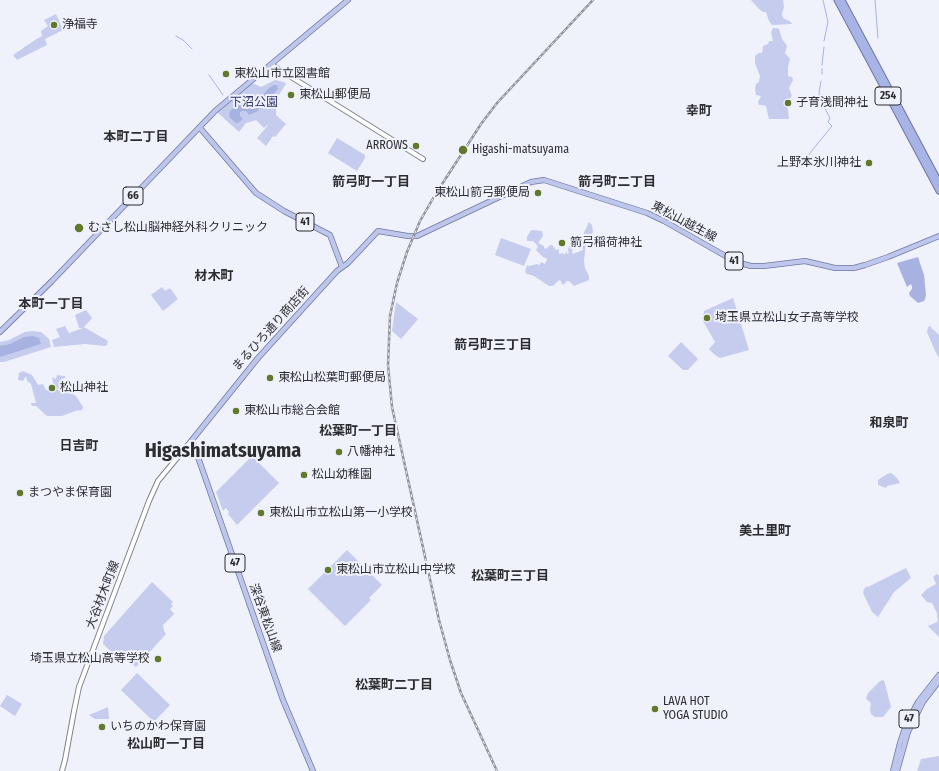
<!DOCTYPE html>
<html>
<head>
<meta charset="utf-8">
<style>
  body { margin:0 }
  canvas { display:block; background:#eff1fb }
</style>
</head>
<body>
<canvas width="939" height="771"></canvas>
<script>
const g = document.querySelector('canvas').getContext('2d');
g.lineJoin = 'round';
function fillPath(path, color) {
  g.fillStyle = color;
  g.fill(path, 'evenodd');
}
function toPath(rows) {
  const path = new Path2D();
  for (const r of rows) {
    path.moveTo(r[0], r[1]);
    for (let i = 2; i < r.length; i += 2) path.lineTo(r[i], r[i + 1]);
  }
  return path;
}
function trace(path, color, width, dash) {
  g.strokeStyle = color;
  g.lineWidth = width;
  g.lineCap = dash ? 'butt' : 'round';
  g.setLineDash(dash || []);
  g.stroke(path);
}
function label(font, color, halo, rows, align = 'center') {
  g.font = font + ' "Fira Sans Condensed","Noto Sans JP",sans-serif';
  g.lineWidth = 4;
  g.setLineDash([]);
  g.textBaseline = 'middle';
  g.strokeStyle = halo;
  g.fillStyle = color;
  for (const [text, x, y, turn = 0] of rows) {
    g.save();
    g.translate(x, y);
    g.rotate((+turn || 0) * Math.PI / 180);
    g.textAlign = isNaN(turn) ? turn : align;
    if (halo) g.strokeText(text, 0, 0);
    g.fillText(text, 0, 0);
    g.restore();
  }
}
const green = toPath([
  [751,0,783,0,784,7,782,14,783,18,791,22,792,24,772,25,769,21,766,12,763,12,759,9],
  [56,14,63,30,45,39,47,45,17,60,13,55,35,40,42,36,41,31,48,26,44,20],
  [773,28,777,28,779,29,782,39,785,43,787,46,785,53,790,59,788,67,788,76,792,77,793,80,789,88,792,96,787,102,789,119,769,119,766,106,762,105,759,105,758,102,761,96,756,95,755,89,756,84,759,82,760,76,755,63,755,56,759,53,762,53,763,46,768,44,769,41,773,41,771,32],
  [275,80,284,82,286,84,276,99,276,115,286,124,275,137,273,136,266,146,257,138,265,129,269,123,264,128,256,120,253,121,246,123,239,132,217,112,252,83,261,87],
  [337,138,365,155,365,158,357,171,328,153],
  [589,222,592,225,593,232,590,237,586,242,584,261,585,268,589,276,589,280,574,286,569,281,567,281,563,285,560,280,558,281,554,285,552,286,549,286,534,276,527,274,525,272,527,265,529,266,537,264,540,265,541,262,545,264,547,260,546,258,543,257,536,250,538,247,537,245,533,241,527,241,527,237,531,230,542,231,543,236,538,243,544,246,544,248,546,249,550,245,552,245,556,250,559,249,559,254,563,253,565,255,566,251,567,254,569,253,568,250,569,246,571,245,573,247,572,253,573,254,583,250,581,239],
  [501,238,531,249,524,266,495,255],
  [162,287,165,291,170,288,178,299,163,311,151,295],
  [733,298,749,350,720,358,715,355,709,349,715,342,703,321,704,311],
  [396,302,418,319,401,339,392,331],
  [86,310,92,318,84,327,108,341,107,345,105,346,85,344,54,347,52,340,60,337,56,329,65,326,69,333,83,328,79,328,75,315],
  [930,326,933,330,934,330,939,335,939,358,935,351,927,332,928,327],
  [32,331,41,332,49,339,51,347,4,362,0,362,0,342,9,340,25,332],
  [681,342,698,359,688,370,683,370,668,356],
  [23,371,32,375,38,385,43,384,46,390,54,392,55,391,52,377,56,379,57,375,65,376,65,378,63,378,64,384,59,386,60,390,66,391,66,385,69,384,71,393,76,396,83,407,82,410,75,411,62,416,47,416,36,406,32,406,31,403,36,403,31,384,27,381,26,376,23,381,18,380,19,373],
  [252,456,279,483,237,525,228,514,229,512,226,508,223,511,216,492],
  [891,473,897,478,900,483,887,486,886,488,878,485,878,480,887,474],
  [347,550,382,585,369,598,371,600,345,626,308,589],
  [906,568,911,578,894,592,878,617,872,612,863,593,864,589,867,586,868,587],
  [937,574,939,576,939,637,928,626,937,622,938,619,937,617,937,613,932,603,927,602,921,595,927,589,936,584,933,577],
  [152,582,173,602,171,604,173,606,170,609,174,614,163,625,164,631,166,634,136,667,125,658,122,661,103,644,104,636],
  [137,673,170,705,154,722,121,690],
  [884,680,891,707,883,717,875,717,871,714,870,709,871,703,866,699,868,693,880,681],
  [7,695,22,704,15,716,0,706],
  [108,707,109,719,95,719,89,715],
  [939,756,939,771,917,771,921,759]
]);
const water = toPath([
  [274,85,277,85,278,89,273,94,271,101,263,103,259,107,258,111,249,115,246,111,242,111,240,112,240,116,243,119,238,123,236,123,229,117,230,111,241,101,244,99,257,100,260,98,269,88],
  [918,257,924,275,926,295,925,299,924,301,918,303,910,296,909,293,912,289,912,287,911,284,907,287,897,263],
  [33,336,39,338,41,344,0,357,0,346,10,344,24,337]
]);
const stream = toPath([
  [823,0,828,22,824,41],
  [875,0,878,38],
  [176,36,183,40,192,49],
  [822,65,824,47],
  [822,74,822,69],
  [209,75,223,95],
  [801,164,832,126,828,122,830,118,820,99,819,93,821,81]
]);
const secondary = toPath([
  [272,65,423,159],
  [62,771,65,760,74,711,79,687,149,501,158,481,192,440]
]);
const primary = toPath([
  [200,128,256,193,284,211,330,235,342,267],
  [0,332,52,281,215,111,348,0],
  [313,771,283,700,192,440,258,358,337,271,348,263,378,231,408,236,417,236,531,182,544,180,647,213,664,221,736,262,751,266,764,266,805,261,835,268,854,268,865,265,888,257,939,236],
  [893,771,900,743,906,725,918,702,939,675],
  [897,771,908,732,923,702,939,681]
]);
const trunk = toPath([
  [837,0,939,191],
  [842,0,939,182]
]);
const rail = toPath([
  [497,771,461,693,450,660,439,620,392,407,388,365,390,316,397,283,407,252,420,221,435,195,481,124,497,103,593,0]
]);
const markers = [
  [54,25,4,"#60792b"],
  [226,74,4,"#60792b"],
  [291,95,4,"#60792b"],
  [788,103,4,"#60792b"],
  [416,146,4,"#60792b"],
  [463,150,5,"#60792b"],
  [869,163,4,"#60792b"],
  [538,193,4,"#60792b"],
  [79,228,5,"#60792b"],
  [562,243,4,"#60792b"],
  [707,318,4,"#60792b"],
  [270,378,4,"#60792b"],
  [52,388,4,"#60792b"],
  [236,411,4,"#60792b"],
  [339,452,4,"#60792b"],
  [304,475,4,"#60792b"],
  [20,493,4,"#60792b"],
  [261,513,4,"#60792b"],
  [328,570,4,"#60792b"],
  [158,659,4,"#60792b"],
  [655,709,4,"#60792b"],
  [102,727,4,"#60792b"]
];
const shields = [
  [888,96,26],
  [133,196,20],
  [305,222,18],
  [734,261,18],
  [235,563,20],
  [909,719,20]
];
const shieldNames = [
  ["254",888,96],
  ["66",133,196],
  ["41",305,222],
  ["41",734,261],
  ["47",235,563],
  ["47",909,719]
];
const poiNames = [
  ["浄福寺",62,25],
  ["東松山市立図書館",234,74],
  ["東松山郵便局",299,95],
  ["子育浅間神社",796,103],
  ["ARROWS",408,146,"right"],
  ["Higashi-matsuyama",472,150],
  ["上野本氷川神社",861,163,"right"],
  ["東松山箭弓郵便局",530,193,"right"],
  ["むさし松山脳神経外科クリニック",88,228],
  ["箭弓稲荷神社",570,243],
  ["埼玉県立松山女子高等学校",715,318],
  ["東松山松葉町郵便局",278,378],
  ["松山神社",60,388],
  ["東松山市総合会館",244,411],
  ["八幡神社",347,452],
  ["松山幼稚園",312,475],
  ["まつやま保育園",28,493],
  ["東松山市立松山第一小学校",269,513],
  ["東松山市立松山中学校",336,570],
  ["埼玉県立松山高等学校",150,659,"right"],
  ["LAVA HOT",663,702],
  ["YOGA STUDIO",663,716],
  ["いちのかわ保育園",110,727]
];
const parkNames = [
  ["下沼公園",254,103]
];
const streetNames = [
  ["東松山越生線",684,222,28],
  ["まるひろ通り商店街",271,329,-48],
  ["大谷材木町線",103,595,-69],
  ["深谷東松山線",265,618,70]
];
const neighbourhoodNames = [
  ["幸町",699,111],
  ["本町二丁目",136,137],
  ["箭弓町一丁目",371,182],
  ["箭弓町二丁目",617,182],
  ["材木町",214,276],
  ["本町一丁目",51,304],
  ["箭弓町三丁目",493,345],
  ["和泉町",889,423],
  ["松葉町一丁目",358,431],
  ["日吉町",79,446],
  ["美土里町",765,531],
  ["松葉町三丁目",510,576],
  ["松葉町二丁目",394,685],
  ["松山町一丁目",166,744]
];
const townNames = [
  ["Higashimatsuyama",223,451]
];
fillPath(green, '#c5cced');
fillPath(water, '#a7b2e1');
trace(stream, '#a7b2e1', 1);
trace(secondary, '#81838b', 6);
trace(primary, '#6e78a2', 6);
trace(trunk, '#6e78a2', 7);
trace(secondary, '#fff', 4);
trace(primary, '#bec6ec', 4.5);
trace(trunk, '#a8b3e6', 5);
trace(rail, '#919399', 2.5);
trace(rail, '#eff1fb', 1, [3]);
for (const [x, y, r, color] of markers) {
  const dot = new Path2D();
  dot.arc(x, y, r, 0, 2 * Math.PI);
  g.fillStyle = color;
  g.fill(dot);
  trace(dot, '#eff1fb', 1.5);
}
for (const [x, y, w] of shields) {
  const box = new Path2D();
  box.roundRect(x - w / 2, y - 9, w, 18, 3);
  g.fillStyle = '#eff1fb';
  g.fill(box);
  trace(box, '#2c2d30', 1);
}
label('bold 11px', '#2c2d30', null, shieldNames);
label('12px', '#2c2d30', '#eff1fb', poiNames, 'left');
label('12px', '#303771', '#eff1fb', parkNames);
label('12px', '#2c2d30', '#eff1fb', streetNames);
label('bold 13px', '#2c2d30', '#eff1fb', neighbourhoodNames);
label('bold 20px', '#2c2d30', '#eff1fb', townNames);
</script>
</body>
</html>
